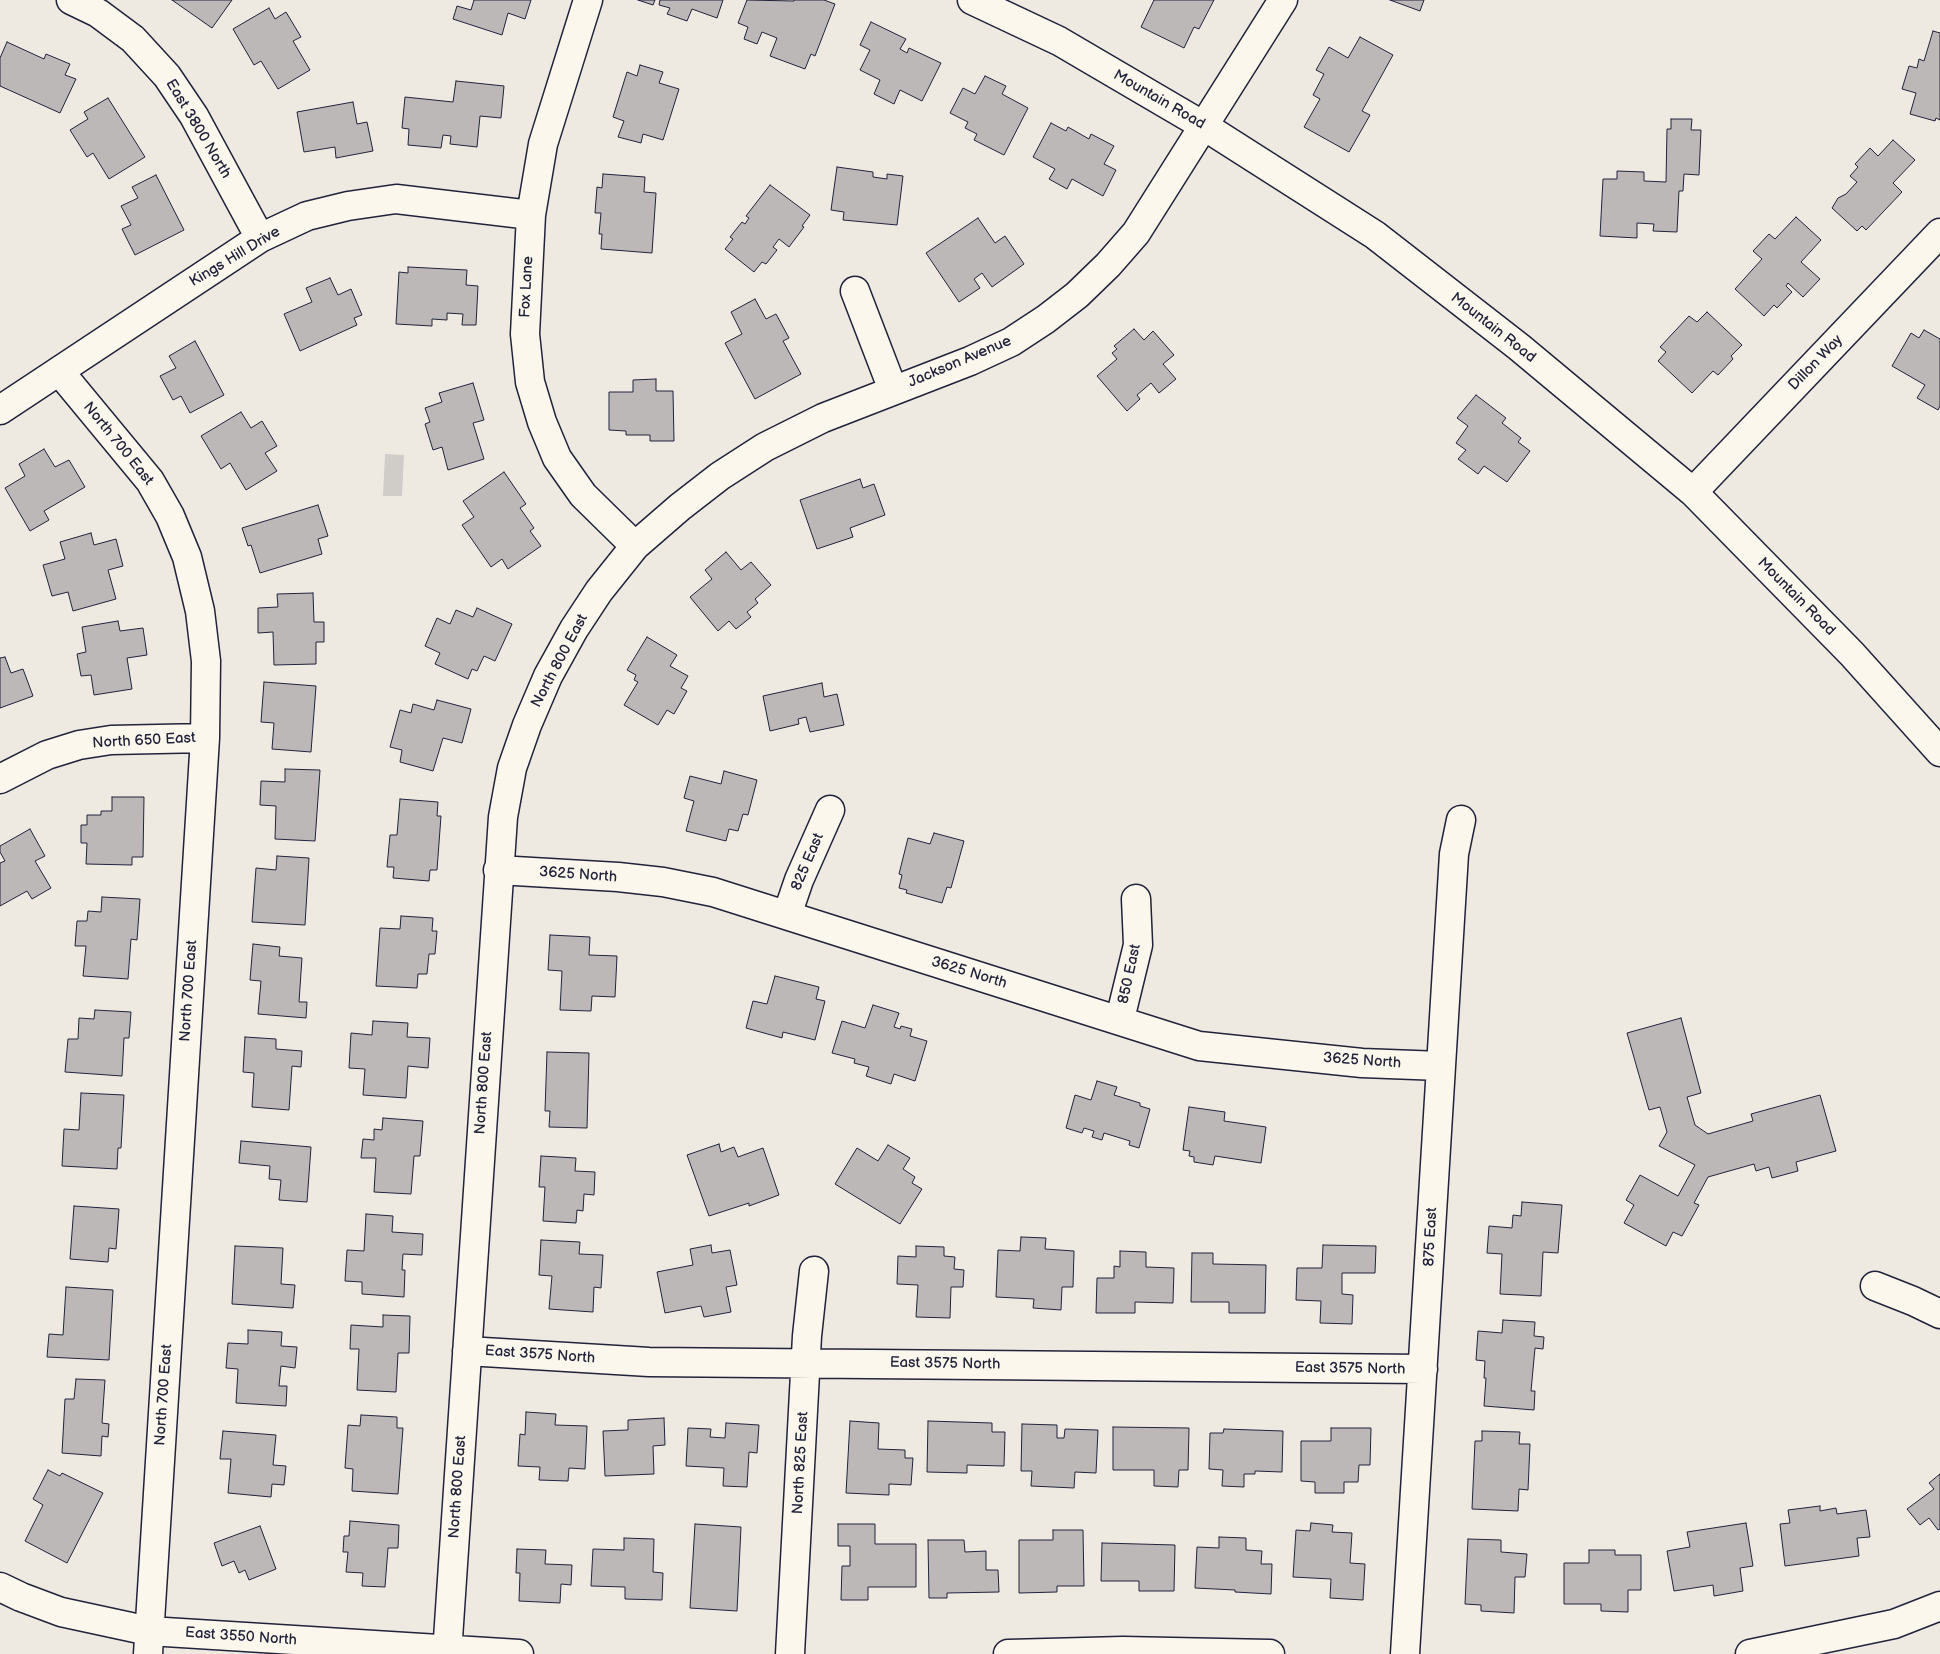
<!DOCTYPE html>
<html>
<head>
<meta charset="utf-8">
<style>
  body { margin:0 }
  canvas { display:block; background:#eeeae2 }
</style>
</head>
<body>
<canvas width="1940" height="1654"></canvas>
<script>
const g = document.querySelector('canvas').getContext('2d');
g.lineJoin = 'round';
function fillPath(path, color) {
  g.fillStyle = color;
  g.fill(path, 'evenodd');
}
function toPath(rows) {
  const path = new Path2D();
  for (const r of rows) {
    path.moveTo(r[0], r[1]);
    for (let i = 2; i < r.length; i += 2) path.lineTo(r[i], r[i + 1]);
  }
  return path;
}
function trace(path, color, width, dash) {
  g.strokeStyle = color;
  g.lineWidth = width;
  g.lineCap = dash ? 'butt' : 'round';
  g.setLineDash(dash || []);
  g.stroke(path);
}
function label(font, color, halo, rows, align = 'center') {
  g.font = font + ' "Balsamiq Sans",sans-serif';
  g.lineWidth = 5;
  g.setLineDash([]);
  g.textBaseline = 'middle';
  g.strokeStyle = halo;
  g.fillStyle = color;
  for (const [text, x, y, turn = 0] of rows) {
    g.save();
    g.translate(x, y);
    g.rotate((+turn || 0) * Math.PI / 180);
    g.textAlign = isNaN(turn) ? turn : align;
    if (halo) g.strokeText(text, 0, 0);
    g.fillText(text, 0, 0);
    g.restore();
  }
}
const green = toPath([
  [385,454,404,455,402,496,383,496]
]);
const building = toPath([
  [172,0,232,0,212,28,172,0],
  [474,0,531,0,525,19,508,13,502,35,453,19,457,6,471,10,474,0],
  [638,0,655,0,653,5,638,0],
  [660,0,723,0,717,18,692,9,687,21,667,14,670,8,659,5,660,0],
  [747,0,794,1,794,0,824,0,835,4,815,56,811,54,805,69,770,56,777,38,762,32,757,44,744,39,748,27,738,23,747,0],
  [1154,0,1214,0,1199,29,1194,27,1184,48,1141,27,1154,0],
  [1390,0,1424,0,1420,11,1390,0],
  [269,8,275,19,286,12,301,37,293,41,310,70,278,89,261,61,254,65,233,29,269,8],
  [871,22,906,39,900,49,907,53,909,48,941,63,922,101,900,90,894,104,874,94,880,80,860,70,870,50,860,45,871,22],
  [1933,31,1940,33,1940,120,1936,118,1935,121,1910,114,1916,93,1902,89,1909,66,1917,68,1919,59,1924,61,1933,31],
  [1360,37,1393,55,1362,111,1370,115,1349,152,1304,127,1320,99,1313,95,1324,74,1316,70,1329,47,1348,58,1360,37],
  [7,42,44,59,46,54,70,64,65,75,76,79,60,113,0,86,0,58,7,42],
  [640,65,663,72,659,83,679,89,663,140,643,134,641,143,618,137,624,121,613,117,627,72,637,76,640,65],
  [985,76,1006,86,1002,94,1028,108,1004,155,974,140,977,134,965,128,968,122,950,113,963,88,975,94,985,76],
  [456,81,504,86,501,118,480,116,477,147,450,144,451,136,443,135,441,148,408,145,409,129,402,128,405,97,453,102,456,81],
  [108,98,145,157,109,179,93,153,87,157,70,130,88,119,84,112,108,98],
  [353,102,357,124,367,122,373,151,336,158,335,147,304,152,297,112,353,102],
  [1671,119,1692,119,1691,130,1701,130,1699,175,1684,174,1683,191,1679,191,1677,232,1653,231,1654,224,1637,223,1637,238,1600,236,1603,179,1617,179,1617,171,1644,172,1644,181,1666,182,1667,129,1671,129,1671,119],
  [1051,123,1066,131,1068,127,1089,139,1091,134,1114,146,1104,164,1116,170,1103,196,1072,179,1067,189,1049,179,1055,169,1033,157,1051,123],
  [1893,140,1915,160,1893,183,1902,192,1866,230,1862,226,1857,231,1832,208,1838,198,1846,194,1857,182,1850,176,1858,167,1855,164,1870,148,1878,156,1893,140],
  [837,167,873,172,873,177,887,179,887,174,903,176,897,225,843,220,844,212,831,210,837,167],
  [603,174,645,177,644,192,656,193,652,253,601,249,602,234,599,234,601,213,595,213,597,187,602,188,603,174],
  [156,175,184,230,135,255,122,229,131,225,121,206,138,198,132,187,156,175],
  [770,185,810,215,802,226,804,227,789,247,779,239,773,247,777,250,766,264,762,262,754,272,725,249,733,239,730,237,742,222,745,224,749,218,746,216,770,185],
  [1796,217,1821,240,1801,262,1820,279,1803,297,1788,283,1786,286,1792,292,1777,308,1774,305,1764,316,1735,289,1762,259,1753,251,1769,234,1775,239,1796,217],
  [978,218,995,243,1005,236,1024,264,992,287,982,273,974,279,980,288,959,302,926,253,978,218],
  [408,267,467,270,466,285,478,286,476,325,462,325,463,314,447,313,447,320,432,319,432,326,396,324,399,272,408,273,408,267],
  [330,278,338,295,351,289,362,315,354,318,357,325,300,351,284,314,312,302,306,288,330,278],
  [755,299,766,319,776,314,789,338,783,341,801,374,755,399,725,343,742,334,731,312,755,299],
  [1707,312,1742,345,1731,356,1733,359,1718,375,1713,371,1692,393,1658,361,1666,352,1660,347,1689,316,1697,322,1707,312],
  [1134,329,1144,340,1153,331,1174,355,1163,364,1176,379,1159,393,1151,383,1137,395,1140,399,1127,411,1097,376,1117,359,1112,353,1117,349,1114,346,1134,329],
  [1924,330,1940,339,1940,406,1938,410,1917,398,1925,385,1892,366,1911,333,1919,338,1924,330],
  [195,341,224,395,190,413,181,396,173,400,160,376,176,368,169,356,195,341],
  [656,379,656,391,673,391,674,441,650,441,650,435,626,435,626,431,609,430,609,392,633,392,633,380,656,379],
  [473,383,484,420,473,423,484,459,448,470,442,447,433,450,425,424,430,422,425,408,442,402,439,393,473,383],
  [1476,395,1506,418,1502,423,1521,438,1518,442,1530,451,1507,482,1484,466,1478,474,1458,459,1466,450,1456,443,1468,426,1457,418,1476,395],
  [241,412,251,428,262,421,277,446,265,453,277,471,246,490,230,463,221,469,201,436,241,412],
  [44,449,55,467,69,460,85,487,44,511,49,520,30,531,5,488,25,476,19,464,44,449],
  [504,472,526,504,520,508,534,528,530,531,541,546,508,569,502,559,491,567,462,525,474,517,463,501,504,472],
  [860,479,863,488,874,484,885,515,850,528,853,537,817,549,800,500,860,479],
  [318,505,328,536,318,539,322,554,260,573,251,545,248,546,242,528,318,505],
  [91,533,94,545,116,539,123,566,108,570,116,599,73,611,68,592,52,596,43,565,65,559,60,542,91,533],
  [726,552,741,570,751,562,771,585,755,599,758,603,747,612,751,617,736,629,729,621,718,631,690,597,712,579,705,570,726,552],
  [313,593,314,622,324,622,324,642,316,642,316,664,274,665,273,632,258,633,258,608,278,607,277,594,313,593],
  [477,608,512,624,495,661,484,656,477,671,472,669,468,679,435,664,440,653,425,646,437,618,450,624,456,610,473,617,477,608],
  [118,621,120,631,143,628,147,655,127,658,132,689,94,695,91,675,81,676,77,654,86,652,82,627,118,621],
  [647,637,677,655,670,666,688,676,681,688,687,691,674,714,667,710,658,725,624,705,638,682,634,680,636,675,627,670,647,637],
  [5,657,11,673,23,669,33,696,0,708,0,658,5,657],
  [264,682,316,686,311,752,272,749,274,723,261,722,264,682],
  [822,683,824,697,837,694,844,725,810,732,806,717,798,719,799,724,770,731,763,696,822,683],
  [437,700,471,709,462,743,443,738,433,771,400,762,402,750,390,747,400,710,411,713,413,704,434,710,437,700],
  [285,769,320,770,315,841,275,839,276,806,260,805,261,781,285,782,285,769],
  [724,771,757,780,748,815,743,814,738,831,729,829,726,841,686,831,694,801,684,798,690,776,721,784,724,771],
  [112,797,144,797,143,857,132,857,132,865,86,864,87,843,81,843,81,825,87,825,87,815,101,815,101,811,112,811,112,797],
  [400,799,438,802,437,816,441,816,437,870,430,870,429,881,393,878,394,867,387,867,390,835,397,835,400,799],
  [30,829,45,856,35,861,51,888,32,899,27,891,0,906,0,863,5,861,0,852,0,846,30,829],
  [934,833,964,841,951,888,947,887,942,903,906,893,907,890,899,888,902,875,899,874,908,838,930,844,934,833],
  [277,856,309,858,305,925,252,922,256,868,276,870,277,856],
  [102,897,140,899,137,940,131,939,128,979,83,976,86,946,75,946,77,921,87,921,88,911,101,912,102,897],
  [401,916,433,918,432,931,437,931,435,954,429,954,427,974,418,974,417,988,376,986,380,928,400,929,401,916],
  [550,935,590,937,589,955,617,956,615,997,592,996,591,1011,560,1010,562,971,548,970,550,935],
  [253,944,280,947,279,956,302,958,299,1002,307,1002,306,1018,258,1014,261,981,250,980,253,944],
  [775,976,819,987,816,999,825,1001,815,1040,783,1032,782,1038,746,1028,753,1001,767,1004,775,976],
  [873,1005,899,1013,894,1027,900,1029,901,1026,912,1029,910,1036,927,1041,915,1081,894,1074,891,1084,866,1076,869,1067,854,1063,855,1059,832,1053,842,1021,865,1028,873,1005],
  [95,1010,131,1012,129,1038,124,1038,122,1076,65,1072,68,1039,78,1039,79,1018,94,1019,95,1010],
  [1681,1018,1701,1093,1687,1097,1695,1125,1708,1134,1753,1121,1751,1114,1820,1095,1836,1151,1796,1162,1798,1171,1772,1178,1769,1167,1756,1171,1754,1164,1708,1177,1694,1203,1699,1205,1682,1236,1673,1232,1666,1246,1624,1223,1634,1205,1626,1200,1640,1175,1678,1196,1695,1165,1659,1146,1667,1132,1660,1107,1649,1110,1627,1033,1681,1018],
  [373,1021,408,1023,407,1037,430,1038,428,1068,408,1066,406,1098,363,1095,365,1069,349,1068,351,1033,372,1035,373,1021],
  [245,1037,276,1039,276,1049,302,1051,301,1067,292,1066,289,1110,252,1107,254,1073,243,1072,245,1037],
  [547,1052,589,1053,587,1128,549,1127,550,1111,545,1111,547,1052],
  [1097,1081,1117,1087,1114,1095,1140,1103,1140,1106,1150,1109,1139,1148,1129,1145,1130,1141,1104,1133,1102,1140,1092,1137,1094,1131,1084,1128,1082,1133,1066,1128,1075,1095,1091,1100,1097,1081],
  [81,1093,124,1095,121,1148,118,1148,117,1169,62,1166,64,1129,79,1130,81,1093],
  [1189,1107,1225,1112,1224,1121,1266,1127,1261,1163,1215,1156,1213,1165,1194,1162,1194,1157,1189,1156,1190,1151,1183,1150,1189,1107],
  [383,1118,423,1121,420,1156,414,1156,411,1194,374,1192,376,1158,361,1158,363,1139,374,1140,374,1129,382,1130,383,1118],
  [241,1141,311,1147,307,1202,279,1200,281,1180,269,1179,270,1166,239,1163,241,1141],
  [719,1144,721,1152,734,1147,738,1157,763,1148,779,1195,749,1206,749,1203,709,1216,687,1155,719,1144],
  [888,1145,910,1158,903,1169,915,1177,912,1183,922,1189,900,1224,835,1184,857,1148,878,1161,888,1145],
  [541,1156,576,1158,575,1171,595,1172,594,1195,584,1194,583,1211,577,1210,576,1223,543,1221,545,1187,539,1187,541,1156],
  [1522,1202,1562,1205,1558,1253,1543,1252,1541,1296,1500,1294,1502,1254,1487,1253,1489,1226,1512,1228,1513,1215,1521,1216,1522,1202],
  [74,1206,119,1209,116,1249,109,1248,108,1262,70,1259,74,1206],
  [366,1214,393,1216,392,1232,423,1234,422,1255,403,1254,402,1270,405,1270,404,1297,362,1294,362,1282,345,1281,347,1250,364,1251,366,1214],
  [1021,1237,1046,1238,1045,1249,1074,1251,1073,1287,1062,1287,1061,1310,1033,1308,1034,1299,996,1297,998,1250,1020,1251,1021,1237],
  [541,1240,580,1242,579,1254,603,1255,601,1288,594,1287,593,1312,549,1309,552,1276,539,1275,541,1240],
  [711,1245,712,1253,730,1250,737,1285,726,1287,731,1312,704,1317,701,1306,665,1313,657,1272,693,1265,690,1249,711,1245],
  [1323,1245,1376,1246,1375,1273,1342,1273,1342,1294,1353,1295,1352,1324,1320,1323,1321,1301,1296,1300,1297,1268,1322,1268,1323,1245],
  [235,1246,283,1248,281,1284,295,1285,293,1308,232,1304,235,1246],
  [916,1246,944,1247,944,1256,955,1257,954,1269,964,1270,963,1287,951,1287,950,1318,916,1317,918,1285,897,1284,898,1256,916,1257,916,1246],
  [1120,1251,1146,1252,1146,1267,1174,1268,1173,1303,1135,1302,1135,1313,1096,1313,1097,1278,1114,1278,1114,1266,1120,1267,1120,1251],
  [1192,1253,1213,1253,1213,1264,1266,1265,1265,1313,1229,1313,1229,1302,1191,1302,1192,1253],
  [66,1287,113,1290,109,1360,47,1357,49,1334,63,1335,66,1287],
  [383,1315,410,1316,409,1353,398,1353,396,1392,357,1390,359,1349,350,1349,351,1325,383,1327,383,1315],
  [1503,1320,1535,1322,1534,1336,1544,1337,1543,1349,1535,1348,1531,1391,1535,1391,1534,1410,1484,1406,1486,1378,1484,1378,1485,1361,1476,1360,1478,1331,1502,1333,1503,1320],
  [248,1330,282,1332,281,1346,297,1347,295,1368,281,1366,279,1386,287,1386,286,1406,236,1403,238,1369,226,1368,228,1343,248,1344,248,1330],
  [76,1379,105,1380,102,1423,109,1424,108,1437,102,1436,101,1456,62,1453,65,1399,74,1399,76,1379],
  [526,1412,556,1414,555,1425,587,1426,585,1469,569,1468,568,1481,539,1480,540,1467,518,1466,520,1434,525,1435,526,1412],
  [361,1415,397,1417,397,1428,403,1428,398,1494,352,1491,353,1469,345,1468,348,1425,360,1426,361,1415],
  [664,1418,665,1445,653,1446,654,1474,605,1476,603,1431,628,1430,628,1420,664,1418],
  [850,1421,879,1423,878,1449,905,1450,905,1458,913,1458,911,1485,889,1484,889,1495,846,1493,850,1421],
  [928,1421,992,1423,992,1432,1005,1432,1004,1466,967,1465,967,1473,927,1472,928,1421],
  [726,1423,759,1425,757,1453,749,1452,747,1487,723,1486,724,1468,686,1466,688,1428,711,1429,710,1437,725,1438,726,1423],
  [1022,1424,1057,1425,1057,1438,1064,1438,1065,1429,1098,1430,1096,1473,1075,1472,1074,1488,1031,1486,1032,1471,1021,1471,1022,1424],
  [1113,1427,1189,1428,1188,1470,1179,1470,1178,1487,1154,1486,1154,1470,1113,1470,1113,1427],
  [1331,1428,1371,1428,1370,1465,1359,1465,1358,1482,1344,1482,1344,1493,1315,1493,1315,1482,1301,1481,1301,1441,1331,1441,1331,1428],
  [1224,1429,1283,1431,1282,1472,1255,1471,1255,1474,1244,1474,1244,1487,1222,1486,1223,1470,1209,1469,1210,1433,1223,1433,1224,1429],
  [223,1431,276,1435,273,1465,286,1466,284,1485,272,1484,271,1497,228,1493,231,1459,220,1459,223,1431],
  [1482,1431,1520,1432,1519,1444,1530,1444,1528,1490,1519,1489,1518,1511,1472,1509,1475,1441,1482,1441,1482,1431],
  [48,1470,60,1476,62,1473,103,1493,67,1563,25,1541,43,1505,33,1499,48,1470],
  [1940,1474,1940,1529,1938,1530,1929,1518,1920,1525,1907,1509,1934,1489,1929,1483,1940,1474],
  [1820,1506,1820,1511,1836,1508,1837,1514,1866,1510,1870,1537,1857,1538,1859,1556,1785,1566,1780,1524,1790,1523,1788,1510,1820,1506],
  [350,1521,399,1525,398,1548,388,1548,385,1587,362,1586,363,1573,346,1572,348,1552,343,1552,344,1536,349,1536,350,1521],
  [1311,1523,1333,1525,1332,1532,1352,1533,1350,1563,1365,1564,1363,1600,1330,1598,1331,1579,1293,1577,1296,1530,1310,1531,1311,1523],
  [1746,1523,1753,1566,1740,1568,1743,1591,1714,1596,1713,1585,1674,1591,1667,1551,1690,1547,1687,1532,1746,1523],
  [695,1524,741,1527,737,1611,690,1608,695,1524],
  [838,1524,875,1524,875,1544,916,1544,916,1587,868,1587,868,1600,841,1600,842,1566,850,1566,850,1546,838,1546,838,1524],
  [260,1526,276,1569,249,1580,245,1570,239,1573,234,1561,222,1566,214,1543,260,1526],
  [1053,1530,1083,1530,1084,1586,1057,1586,1057,1592,1019,1593,1019,1540,1053,1540,1053,1530],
  [1219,1537,1246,1538,1246,1550,1262,1551,1261,1564,1272,1564,1271,1594,1235,1592,1235,1590,1195,1588,1197,1547,1219,1548,1219,1537],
  [624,1538,654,1539,653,1572,663,1573,662,1600,625,1599,625,1587,591,1586,593,1549,624,1550,624,1538],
  [1468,1539,1501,1540,1501,1552,1527,1554,1525,1577,1515,1577,1514,1613,1481,1611,1481,1605,1465,1604,1468,1539],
  [928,1540,964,1540,965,1552,986,1551,986,1570,998,1570,999,1592,947,1593,947,1598,929,1598,928,1540],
  [1102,1543,1175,1545,1174,1591,1139,1591,1139,1581,1101,1581,1102,1543],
  [517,1549,546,1550,545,1564,572,1565,571,1585,561,1584,560,1603,519,1601,520,1573,516,1573,517,1549],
  [1589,1550,1615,1550,1615,1555,1641,1555,1641,1590,1628,1590,1628,1612,1601,1611,1601,1604,1564,1604,1564,1563,1589,1563,1589,1550]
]);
const minor = toPath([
  [71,0,98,13,133,39,167,76,194,116,260,238],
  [588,0,543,144,531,215,525,334,530,382,542,422,557,458,583,495,635,546],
  [972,0,1059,41,1204,126,1375,235,1519,347,1693,492,1852,654,1940,752],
  [855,291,893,390],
  [59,371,150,481,170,516,187,557,200,611,206,661,205,738,148,1654],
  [0,410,260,238,307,216,348,206,396,199,531,215],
  [1693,492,1940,233],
  [0,779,47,755,79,745,111,740,205,738],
  [498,870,618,877,663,882,713,892,1199,1046,1362,1063,1441,1066],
  [787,915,799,880,830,810],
  [1120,1019,1138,945,1136,899],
  [1875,1286,1913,1301,1940,1314],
  [467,1351,649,1362,1423,1369],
  [0,1587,21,1597,61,1612,149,1631,519,1654],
  [447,1654,503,817,512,768,527,725,548,676,574,629,599,591,635,546,680,507,720,476,765,447,823,418,970,361,1011,342,1046,319,1077,295,1108,265,1136,233,1283,0],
  [790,1654,807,1336,814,1271],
  [1008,1654,1123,1651,1270,1654],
  [1405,1654,1454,854,1461,820],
  [1750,1654,1894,1624,1940,1606]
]);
const streetNames = [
  ["Mountain Road",1159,100,30],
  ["East 3800 North",198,129,59],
  ["Kings Hill Drive",235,257,-31],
  ["Fox Lane",527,287,-87],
  ["Mountain Road",1493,328,38],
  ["Jackson Avenue",960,362,-23],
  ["Dillon Way",1816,363,-46],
  ["North 700 East",118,444,51],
  ["Mountain Road",1796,597,45],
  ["North 800 East",560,661,-62],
  ["North 650 East",144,741,-3],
  ["825 East",808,862,-67],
  ["3625 North",578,875,4],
  ["3625 North",969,973,17],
  ["850 East",1130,974,-78],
  ["North 700 East",189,991,-86],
  ["3625 North",1362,1061,4],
  ["North 800 East",484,1083,-86],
  ["875 East",1431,1237,-87],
  ["East 3575 North",540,1355,4],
  ["East 3575 North",945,1364,1],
  ["East 3575 North",1350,1369,1],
  ["North 700 East",164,1395,-86],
  ["North 825 East",801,1463,-87],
  ["North 800 East",458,1487,-86],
  ["East 3550 North",241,1637,4]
];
fillPath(green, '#d0cdc9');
fillPath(building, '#bcb8b8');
trace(building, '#22223b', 1);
trace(minor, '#22223b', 31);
trace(minor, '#fbf7ec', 28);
label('15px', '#22223b', '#fbf7ec', streetNames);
</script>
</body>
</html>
